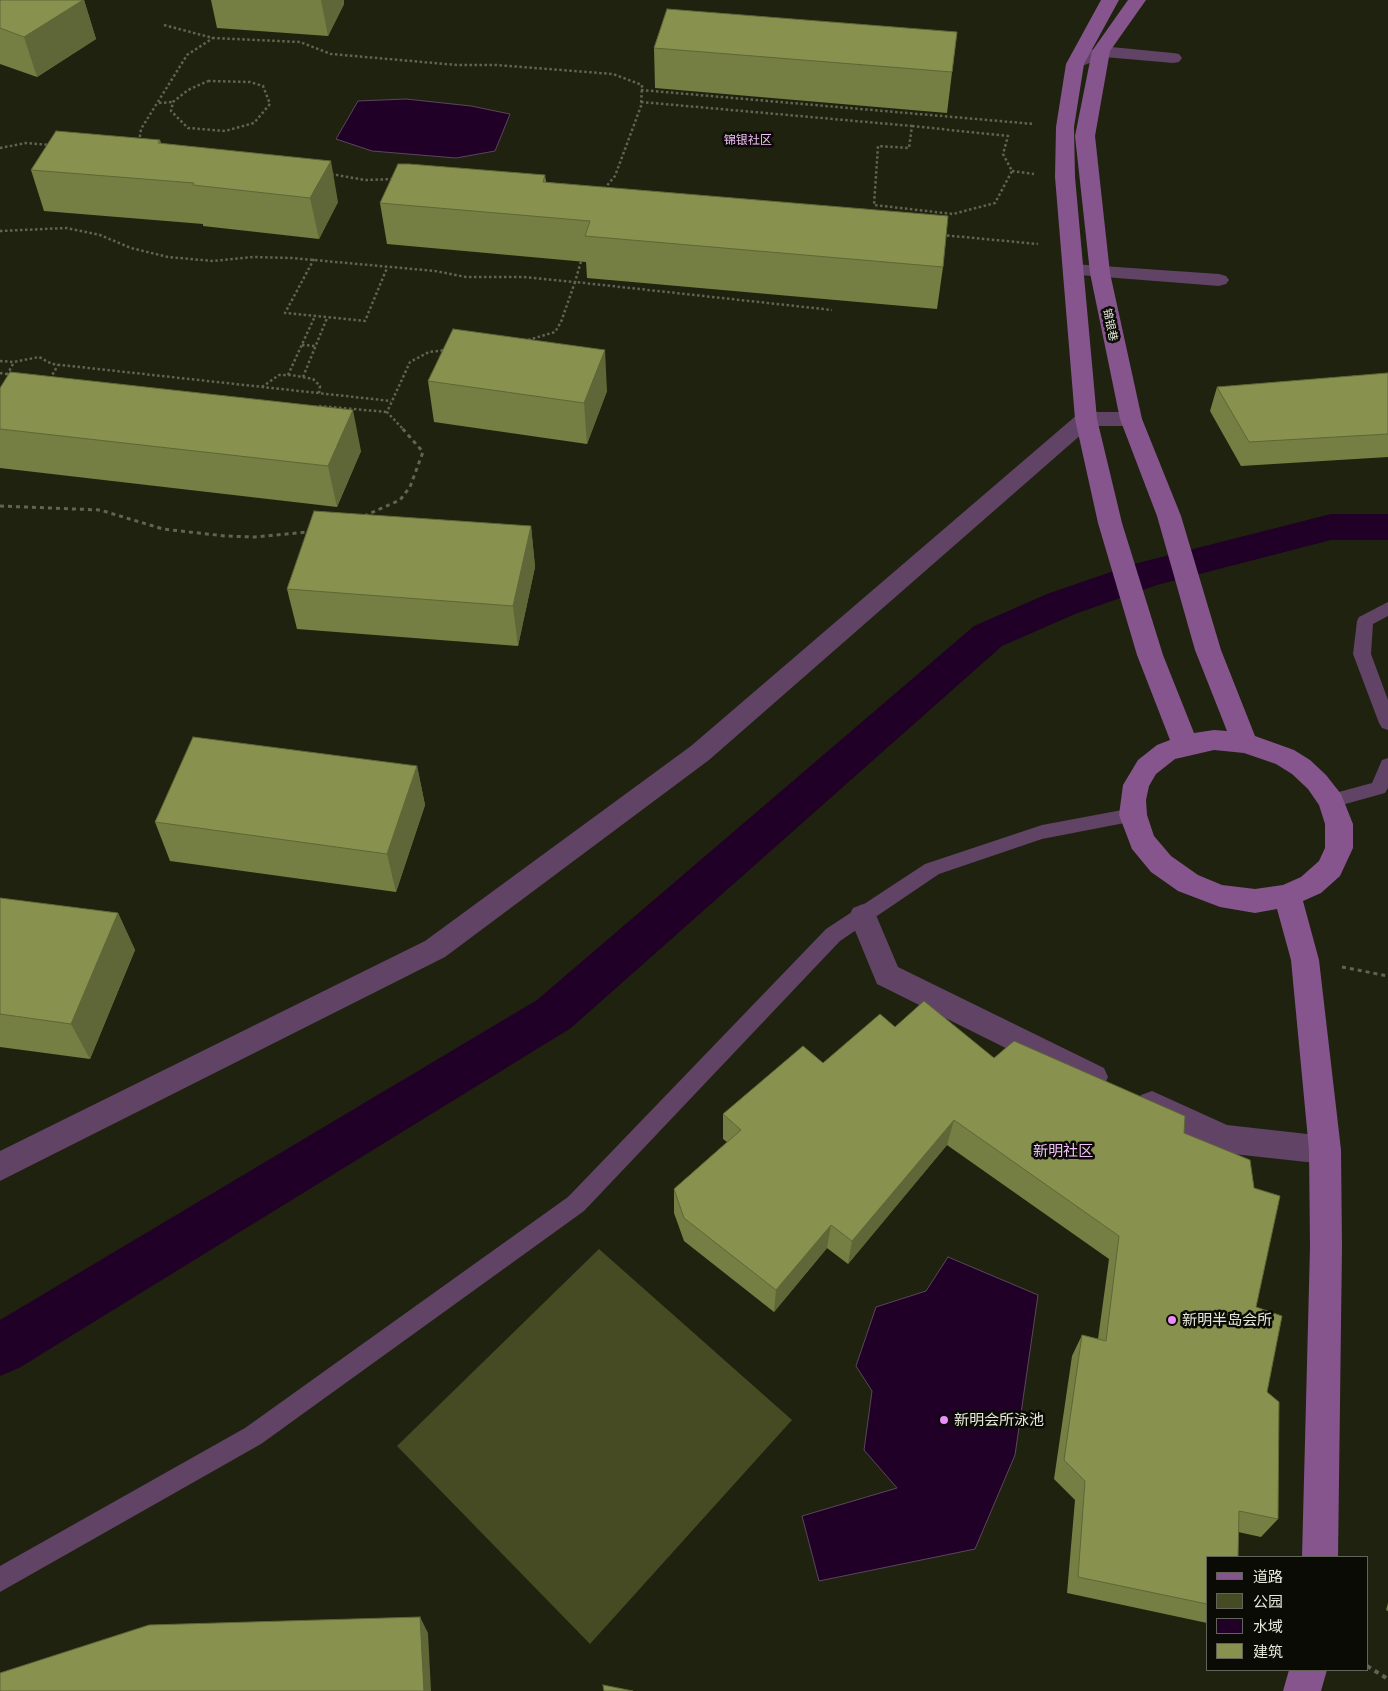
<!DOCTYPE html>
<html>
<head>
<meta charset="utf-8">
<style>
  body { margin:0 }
  #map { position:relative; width:1388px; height:1691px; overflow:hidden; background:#1f220e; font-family:"Golos Text","Noto Sans SC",sans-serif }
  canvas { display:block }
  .legend { position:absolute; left:1206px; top:1556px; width:162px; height:115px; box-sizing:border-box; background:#0a0b04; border:1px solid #62645a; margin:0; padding:6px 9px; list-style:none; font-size:15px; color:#e6e9dc }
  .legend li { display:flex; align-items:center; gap:10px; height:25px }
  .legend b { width:25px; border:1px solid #62645a }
</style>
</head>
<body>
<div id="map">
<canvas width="1388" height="1691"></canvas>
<ul class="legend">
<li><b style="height:6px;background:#86558e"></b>道路</li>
<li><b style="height:14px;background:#464b24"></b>公园</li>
<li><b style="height:14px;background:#200026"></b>水域</li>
<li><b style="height:14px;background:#88924e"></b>建筑</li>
</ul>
</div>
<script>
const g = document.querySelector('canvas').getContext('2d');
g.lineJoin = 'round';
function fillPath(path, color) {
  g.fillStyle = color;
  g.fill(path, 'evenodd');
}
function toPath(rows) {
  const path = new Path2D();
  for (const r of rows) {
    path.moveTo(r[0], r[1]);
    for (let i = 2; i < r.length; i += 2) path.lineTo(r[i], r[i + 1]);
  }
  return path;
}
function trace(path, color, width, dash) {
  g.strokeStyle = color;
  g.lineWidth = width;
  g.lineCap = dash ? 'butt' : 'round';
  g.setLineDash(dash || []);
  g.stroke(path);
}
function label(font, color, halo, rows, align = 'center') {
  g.font = font + ' "Golos Text","Noto Sans SC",sans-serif';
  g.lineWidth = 5;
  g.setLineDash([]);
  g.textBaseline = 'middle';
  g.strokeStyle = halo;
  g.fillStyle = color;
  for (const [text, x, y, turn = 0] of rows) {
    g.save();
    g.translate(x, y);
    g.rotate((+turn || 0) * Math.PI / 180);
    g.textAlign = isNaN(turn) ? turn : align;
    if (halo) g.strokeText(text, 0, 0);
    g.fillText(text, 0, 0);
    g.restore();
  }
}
const green = toPath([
  [599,1249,792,1420,590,1644,397,1446]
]);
const water = toPath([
  [406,99,471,106,510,114,495,151,456,158,372,151,336,139,358,101,406,99],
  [948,1257,1038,1295,1015,1455,975,1549,819,1581,802,1516,897,1488,864,1450,872,1391,856,1366,876,1307,926,1291,948,1257]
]);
const canal = toPath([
  [1331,514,1388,514,1388,540,1331,540,1157,585,1075,614,1002,646,571,1028,19,1368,0,1376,0,1320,537,1000,974,626,1047,594,1134,564,1331,514]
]);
const pathFar2 = toPath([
  [164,25,213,38,300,42,331,54,457,65,496,65,613,74,642,85,641,106,615,176,604,189],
  [208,81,250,82,263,86,270,104,254,123,225,131,188,128,171,111,173,102,188,90,208,81],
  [641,90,1034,124],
  [641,102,912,126],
  [159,103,173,102],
  [912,126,1008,136,1003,154,1012,171,995,203,953,214,874,205,878,146,909,148,912,126],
  [139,142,141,129,187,55,213,38],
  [0,148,26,143,50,145],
  [1012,171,1034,174],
  [331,174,365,180,394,179],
  [0,231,66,228,100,235,131,248,168,257,213,261,253,257,292,258,435,271,466,277,524,277,575,282,582,258],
  [942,235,1038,244],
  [314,259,285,313,365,321,387,268],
  [528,340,555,332,561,322,575,282,832,310],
  [302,345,316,346],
  [0,361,14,362,39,357,52,364,391,401],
  [0,373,12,375],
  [7,375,14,362],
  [288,375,315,316],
  [303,377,327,318],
  [50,379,58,365],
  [262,387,279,375,291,375,313,379,320,386,319,393],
  [319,406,387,412],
  [402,428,387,412,410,362,429,352,446,350]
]);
const pathFar1 = toPath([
  [0,506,100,510,163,529,225,536,255,537,308,532],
  [364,516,400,500,410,487,423,452,401,427],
  [1342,967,1388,976]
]);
const path = toPath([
  [1367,1666,1388,1679]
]);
const lane = toPath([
  [1388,602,1388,616,1373,624,1371,654,1388,700,1388,730,1382,728,1379,723,1353,654,1357,621,1359,617,1388,602],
  [1388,758,1388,788,1385,793,1331,808,1324,806,1322,801,1324,796,1372,783,1382,760,1388,758],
  [1133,808,1140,810,1142,815,1140,820,1042,839,939,874,840,941,584,1211,261,1444,0,1592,0,1566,245,1428,568,1197,826,929,925,864,1042,825,1133,808]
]);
const street = toPath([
  [1101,46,1173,53,1179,54,1182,58,1179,62,1173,63,1104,57,1075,69,1069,68,1066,64,1069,60,1101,46],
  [1073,264,1219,274,1226,276,1229,280,1226,284,1219,286,1066,274,1063,270,1066,266,1073,264],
  [1086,412,1131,412,1139,414,1142,419,1139,424,1131,426,1091,426,709,760,445,957,0,1181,0,1151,425,941,691,746,1078,414,1086,412],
  [863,904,873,908,898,967,1104,1068,1108,1077,1104,1086,1093,1090,1082,1086,877,984,849,916,853,908,863,904],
  [1152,1091,1227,1125,1325,1136,1336,1140,1341,1150,1336,1160,1325,1164,1224,1153,1141,1115,1137,1105,1141,1095,1152,1091]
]);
const secondary = toPath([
  [1101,0,1119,0,1084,64,1074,127,1075,177,1097,419,1122,523,1163,655,1194,733,1214,730,1227,731,1195,650,1157,516,1120,419,1090,273,1075,136,1092,51,1128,0,1146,0,1110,51,1095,136,1110,273,1142,419,1181,516,1221,650,1255,736,1294,750,1310,760,1326,775,1341,794,1353,824,1353,848,1340,876,1321,893,1303,901,1319,960,1341,1150,1342,1247,1338,1557,1302,1557,1310,1247,1309,1150,1291,960,1277,909,1255,913,1220,907,1178,891,1151,872,1132,849,1119,815,1123,785,1138,760,1157,745,1170,740,1137,655,1098,523,1075,419,1055,177,1056,127,1066,64,1101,0],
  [1214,750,1244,753,1276,764,1292,774,1308,789,1319,805,1325,824,1325,848,1319,861,1301,877,1283,885,1255,889,1222,885,1198,875,1171,856,1154,836,1147,815,1146,800,1149,786,1156,774,1175,759,1214,750],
  [1289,1670,1327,1670,1321,1691,1283,1691,1289,1670]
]);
const wall = toPath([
  [0,0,84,0,96,39,37,77,0,64],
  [211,0,344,0,344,4,328,36,217,28],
  [957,32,947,113,655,88,654,48],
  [160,140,161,143,338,202,319,239,203,226,203,224,44,211,31,170],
  [545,175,546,182,943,267,937,309,587,278,586,262,387,244,380,203],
  [1388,373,1388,457,1241,466,1210,411,1217,387],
  [428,381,607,391,587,444,434,422],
  [0,388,361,451,337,507,0,468],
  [531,526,535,567,518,646,297,629,287,589],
  [417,766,425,805,396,892,170,861,155,822],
  [0,898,118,913,135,950,90,1059,0,1047],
  [895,1027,994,1058,1184,1133,1256,1307,1267,1392,1278,1519,1261,1537,1238,1532,1207,1557,1207,1623,1067,1593,1075,1500,1054,1479,1072,1356,1082,1335,1098,1339,1109,1259,947,1145,848,1264,827,1248,774,1312,684,1241,674,1213,674,1189,727,1142,723,1139,723,1114],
  [1388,1603,1388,1611,1386,1610]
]);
const shadedWall = toPath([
  [83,0,84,0,96,39,37,77,24,37],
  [321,0,344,0,344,4,328,36],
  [331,161,338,202,319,239,310,198],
  [605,350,607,391,587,444,584,403],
  [353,410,361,451,337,507,328,466],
  [531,526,535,567,518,646,513,606],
  [417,766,425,805,396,892,387,854],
  [118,913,135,950,90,1059,71,1024],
  [954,1120,947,1145,848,1264,852,1241],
  [831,1225,827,1248,774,1312,776,1290],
  [420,1617,428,1633,431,1691,424,1691]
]);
const building = toPath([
  [0,0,83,0,24,37,0,28,0,0],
  [667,9,957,32,952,72,654,48,667,9],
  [56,131,160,140,158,143,331,161,310,198,193,185,194,183,31,170,56,131],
  [398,164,409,164,545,175,543,182,948,216,943,267,585,236,590,221,380,203,398,164],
  [453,329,605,350,584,403,428,381,453,329],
  [10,372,353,410,328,466,0,429,0,388,10,372],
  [1388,373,1388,434,1249,442,1217,387,1388,373],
  [314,511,531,526,513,606,287,589,314,511],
  [193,737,417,766,387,854,155,822,193,737],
  [0,898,118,913,71,1024,0,1014,0,898],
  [924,1001,994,1058,1014,1041,1185,1116,1184,1133,1250,1160,1254,1188,1280,1196,1256,1307,1282,1316,1267,1392,1279,1402,1278,1519,1239,1511,1238,1557,1207,1557,1207,1604,1078,1577,1085,1481,1064,1460,1082,1335,1106,1341,1119,1236,954,1120,852,1241,831,1225,776,1290,684,1218,674,1189,741,1130,723,1114,803,1046,823,1063,880,1014,895,1027,924,1001],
  [420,1617,424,1691,0,1691,0,1673,149,1625,420,1617],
  [603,1685,633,1691,604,1691,603,1685]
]);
const markers = [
  [1172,1320,5,"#eb8dfb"],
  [944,1420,5,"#eb8dfb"]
];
const farStreetnames = [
  ["锦银巷",1110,325,78]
];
const farQuarternames = [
  ["锦银社区",748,140]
];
const quarterNames = [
  ["新明社区",1063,1151]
];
const nearPoinames = [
  ["新明半岛会所",1182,1320],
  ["新明会所泳池",954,1420]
];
fillPath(green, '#464b24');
fillPath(water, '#200026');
trace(water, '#5b465d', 1);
fillPath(canal, '#200026');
trace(pathFar2, '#616452', 2.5, [2.5, 2.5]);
trace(pathFar1, '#616452', 3, [4, 4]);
trace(path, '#616452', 4, [4.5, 4.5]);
fillPath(lane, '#614366');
fillPath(street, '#614366');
fillPath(secondary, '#86558e');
fillPath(wall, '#757e43');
fillPath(shadedWall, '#5f6637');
fillPath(building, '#88924e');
trace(building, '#5f6637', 1);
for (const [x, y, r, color] of markers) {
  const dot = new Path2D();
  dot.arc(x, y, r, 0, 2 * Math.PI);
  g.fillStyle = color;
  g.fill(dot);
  trace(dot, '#0a0b04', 2);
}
label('11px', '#e6e9dc', '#0a0b04', farStreetnames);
label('12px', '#f4bffc', '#0a0b04', farQuarternames);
label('15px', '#f4bffc', '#0a0b04', quarterNames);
label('15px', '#e6e9dc', '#0a0b04', nearPoinames, 'left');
</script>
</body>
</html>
